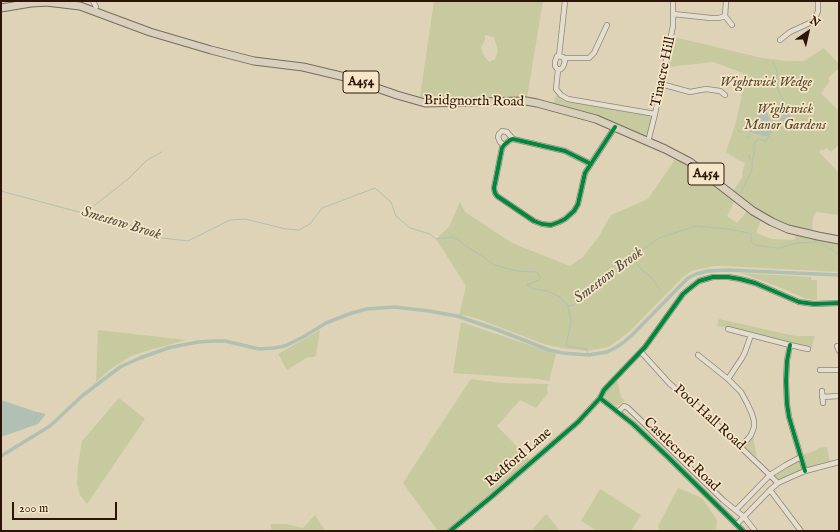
<!DOCTYPE html>
<html>
<head>
<meta charset="utf-8">
<style>
  body { margin:0 }
  #map { position:relative; width:840px; height:532px; overflow:hidden; background:#ded3b7; font-family:"IM FELL English",serif }
  canvas { display:block }
  .frame { position:absolute; inset:0; border:2px solid #2d1308; pointer-events:none }
  .north { position:absolute; left:788px; top:12px; width:40px; height:40px; -webkit-text-stroke:3px #f4e6c6; paint-order:stroke; rotate:34deg; font-size:11px; font-weight:700; line-height:16px; text-align:center; color:#2d1308 }
  .north::after { content:''; display:block; margin:auto; width:14px; height:18px; background:#2d1308; clip-path:polygon(50% 0,100% 100%,50% 72%,0 100%) }
  .scale { position:absolute; left:12px; top:502px; width:105px; height:18px; box-sizing:border-box; border:2px solid #2d1308; border-top:0; padding-left:5px; font-size:12px; line-height:14px; white-space:nowrap; color:#2d1308; -webkit-text-stroke:3px #f4e6c6; paint-order:stroke }
</style>
</head>
<body>
<div id="map">
<canvas width="840" height="532"></canvas>
<div class="frame"></div>
<div class="north">N</div>
<div class="scale">200 m</div>
</div>
<script>
const g = document.querySelector('canvas').getContext('2d');
g.lineJoin = 'round';
function fillPath(path, color) {
  g.fillStyle = color;
  g.fill(path, 'evenodd');
}
function toPath(rows) {
  const path = new Path2D();
  for (const r of rows) {
    path.moveTo(r[0], r[1]);
    for (let i = 2; i < r.length; i += 2) path.lineTo(r[i], r[i + 1]);
  }
  return path;
}
function trace(path, color, width, dash) {
  g.strokeStyle = color;
  g.lineWidth = width;
  g.lineCap = dash ? 'butt' : 'round';
  g.setLineDash(dash || []);
  g.stroke(path);
}
function label(font, color, halo, rows, align = 'center') {
  g.font = font + ' "IM FELL English",serif';
  g.lineWidth = 3.5;
  g.setLineDash([]);
  g.textBaseline = 'middle';
  g.strokeStyle = halo;
  g.fillStyle = color;
  for (const [text, x, y, turn = 0] of rows) {
    g.save();
    g.translate(x, y);
    g.rotate((+turn || 0) * Math.PI / 180);
    g.textAlign = isNaN(turn) ? turn : align;
    if (halo) g.strokeText(text, 0, 0);
    g.fillText(text, 0, 0);
    g.restore();
  }
}
const green = toPath([
  [434,1,543,1,527,98,420,97],
  [485,35,494,37,498,51,495,59,490,62,488,61,483,54,481,47,485,40],
  [674,37,762,58,787,61,804,61,824,48,839,64,839,68,828,78,830,81,821,93,839,111,839,147,837,146,831,152,826,148,823,151,822,149,819,152,839,173,839,215,817,212,815,214,813,217,812,232,782,223,766,216,748,203,733,191,743,176,742,173,745,163,738,160,726,152,736,122,743,89,743,73,713,62,668,67],
  [557,94,569,101,653,116,648,137,645,137,609,121,553,103],
  [676,158,685,162,735,200,727,216,737,223,748,210,761,220,756,233,772,239,794,240,797,234,839,244,839,272,725,266,714,266,695,270,691,271,682,278,630,331,617,341,608,347,587,351,561,348,544,344,476,318,468,316,459,315,466,286,436,239,449,227,460,202,465,212,512,243,570,266,583,257,599,236,611,215,648,199],
  [741,273,811,277,811,280,817,280,817,300,807,299,774,285],
  [719,319,795,336,815,336,811,349,765,336,726,327,717,326],
  [461,322,556,354,549,381,539,379,453,373],
  [98,330,186,340,146,351,131,356,109,370,96,382],
  [320,330,316,356,306,358,287,370,278,354],
  [471,379,501,383,548,384,547,389,548,393,536,408,520,400,497,426,530,460,446,531,438,531,403,483,430,441],
  [617,380,621,397,625,401,619,405,614,405,609,402,606,398,604,395,608,388],
  [119,398,145,419,87,504,80,495,77,484,78,465,82,441],
  [753,436,757,458,745,447,745,445],
  [827,447,830,463,805,469,801,455,815,451,819,448],
  [800,458,803,470,790,475,778,481,772,475],
  [678,488,702,498,717,520,716,531,660,531,658,526],
  [600,489,641,515,631,531,597,531,581,521],
  [546,514,560,531,531,531],
  [315,515,325,531,272,531,270,524,286,524,303,528]
]);
const water = toPath([
  [765,106,767,106,766,110,773,130,769,136,765,136,749,132,755,122,759,120,758,113],
  [782,109,788,112,791,115,788,123,780,120,779,118,778,115,779,112],
  [1,400,37,412,46,414,38,424,1,437]
]);
const stream = toPath([
  [773,62,777,71,777,88,788,110,788,112],
  [770,122,779,118],
  [739,130,739,131],
  [740,132,742,133],
  [747,136,750,138],
  [749,155,750,159],
  [1,191,75,211,115,220,138,228,154,237,188,241,230,220,245,219,286,229,299,230,310,224,322,208,375,188,391,202,396,216,410,228,430,234,436,239,452,237,461,242,459,241,495,265,516,271,537,272,540,276,539,280,527,285,534,289,547,291,560,297,568,306,573,305,608,279,638,253,659,238,696,226,728,229,749,233,751,234,751,241,753,244,759,246,779,248,797,243,818,242,839,254],
  [741,193,752,169,752,163,754,153,754,144,755,142,759,139,766,141,769,136],
  [86,212,128,179,147,160,162,152],
  [633,259,642,270,651,277,661,291],
  [568,306,571,321,566,346,587,349,588,355]
]);
const canal = toPath([
  [1,456,50,426,82,396,120,367,140,358,168,348,182,345,198,342,213,341,225,341,259,349,274,348,285,346,303,337,326,323,349,314,366,309,395,307,429,311,457,316,498,330,549,350,563,353,588,355,607,352,615,348,624,342,633,334,683,283,688,278,696,274,708,271,728,270,839,275]
]);
const minor = toPath([
  [93,1,96,7],
  [726,1,725,16,732,25],
  [673,14,711,18,719,18,725,16],
  [780,40,790,32,814,21,818,11,818,1],
  [557,56,563,57,565,61,563,67,561,69,558,70,555,66,555,62,557,56],
  [559,56,565,1],
  [564,58,589,58,594,53,607,25],
  [558,70,556,89,561,95,568,99,655,114],
  [661,84,690,92,706,89,720,91,725,95],
  [648,142,655,114,673,26,673,1],
  [504,145,500,142,498,137,499,134,502,131,507,132,513,139],
  [591,164,565,151,513,139,510,140,504,145,502,148,494,188,495,193,497,196,534,221,542,224,551,225,559,222,565,219,574,211,578,204,585,173,615,127],
  [728,329,790,345,808,349],
  [790,345,787,361,786,381,787,404,789,417,805,471],
  [837,346,839,351],
  [641,352,670,384,704,412,778,483],
  [698,355,728,379,741,392,747,403,752,414,754,421,754,427,751,435,741,447],
  [820,370,839,370],
  [728,379,742,358,745,352,751,335],
  [822,391,823,403],
  [822,397,839,396],
  [600,398,633,424,669,458,743,531],
  [618,412,624,406,628,408,723,500,744,517,755,531],
  [770,490,801,531],
  [736,510,770,475,786,465,801,457],
  [737,524,770,490,778,483,791,477,805,471,839,462],
  [450,531,490,498,578,422,600,398,604,390,645,347,683,294,689,289,699,281,713,277,728,277,740,279,755,283,799,302,814,304,839,303]
]);
const highway = toPath([
  [46,2,80,6,150,32,211,50,254,61,303,67,345,77,397,95,425,103,526,101,537,103,596,119,665,149,690,162,753,211,772,222,788,229,818,236,839,240],
  [1,8,31,3,49,2]
]);
const cycleway = toPath([
  [591,164,565,151,513,139,510,140,504,145,502,148,494,188,495,193,497,196,534,221,542,224,551,225,559,222,565,219,574,211,578,204,585,173,615,127],
  [790,345,787,361,786,381,787,404,789,417,805,471],
  [600,398,633,424,669,458,743,531],
  [450,531,490,498,578,422,600,398,604,390,645,347,683,294,689,289,699,281,713,277,728,277,740,279,755,283,799,302,814,304,839,303]
]);
const shields = [
  [361,82,36],
  [706,174,36]
];
const shieldNames = [
  ["A454",361,82],
  ["A454",706,174]
];
const streetNames = [
  ["Tinacre Hill",664,72,-78],
  ["Bridgnorth Road",474,102,1],
  ["Pool Hall Road",709,418,42],
  ["Castlecroft Road",681,455,44],
  ["Radford Lane",519,458,-41]
];
const parkNames = [
  ["Wightwick Wedge",766,83],
  ["Wightwick",785,110],
  ["Manor Gardens",785,126]
];
const waterNames = [
  ["Smestow Brook",121,224,17],
  ["Smestow Brook",609,276,-37]
];
fillPath(green, '#c7c99e');
fillPath(water, '#b0c0b3');
trace(stream, '#b0c0b3', 1);
trace(canal, '#b0c0b3', 3.5);
trace(minor, '#8f8575', 6);
trace(highway, '#766c5d', 9);
trace(minor, '#e4ded0', 4.5);
trace(highway, '#d8cfbc', 7);
trace(cycleway, '#00873e', 4);
for (const [x, y, w] of shields) {
  const box = new Path2D();
  box.roundRect(x - w / 2, y - 11, w, 22, 3);
  g.fillStyle = '#f4e6c6';
  g.fill(box);
  trace(box, '#2d1308', 1);
}
label('bold 13px', '#2d1308', null, shieldNames);
label('14px', '#2d1308', '#f4e6c6', streetNames);
label('italic 14px', '#56472f', '#f4e6c6', parkNames);
label('italic 15px', '#544d43', '#f4e6c6', waterNames);
</script>
</body>
</html>
